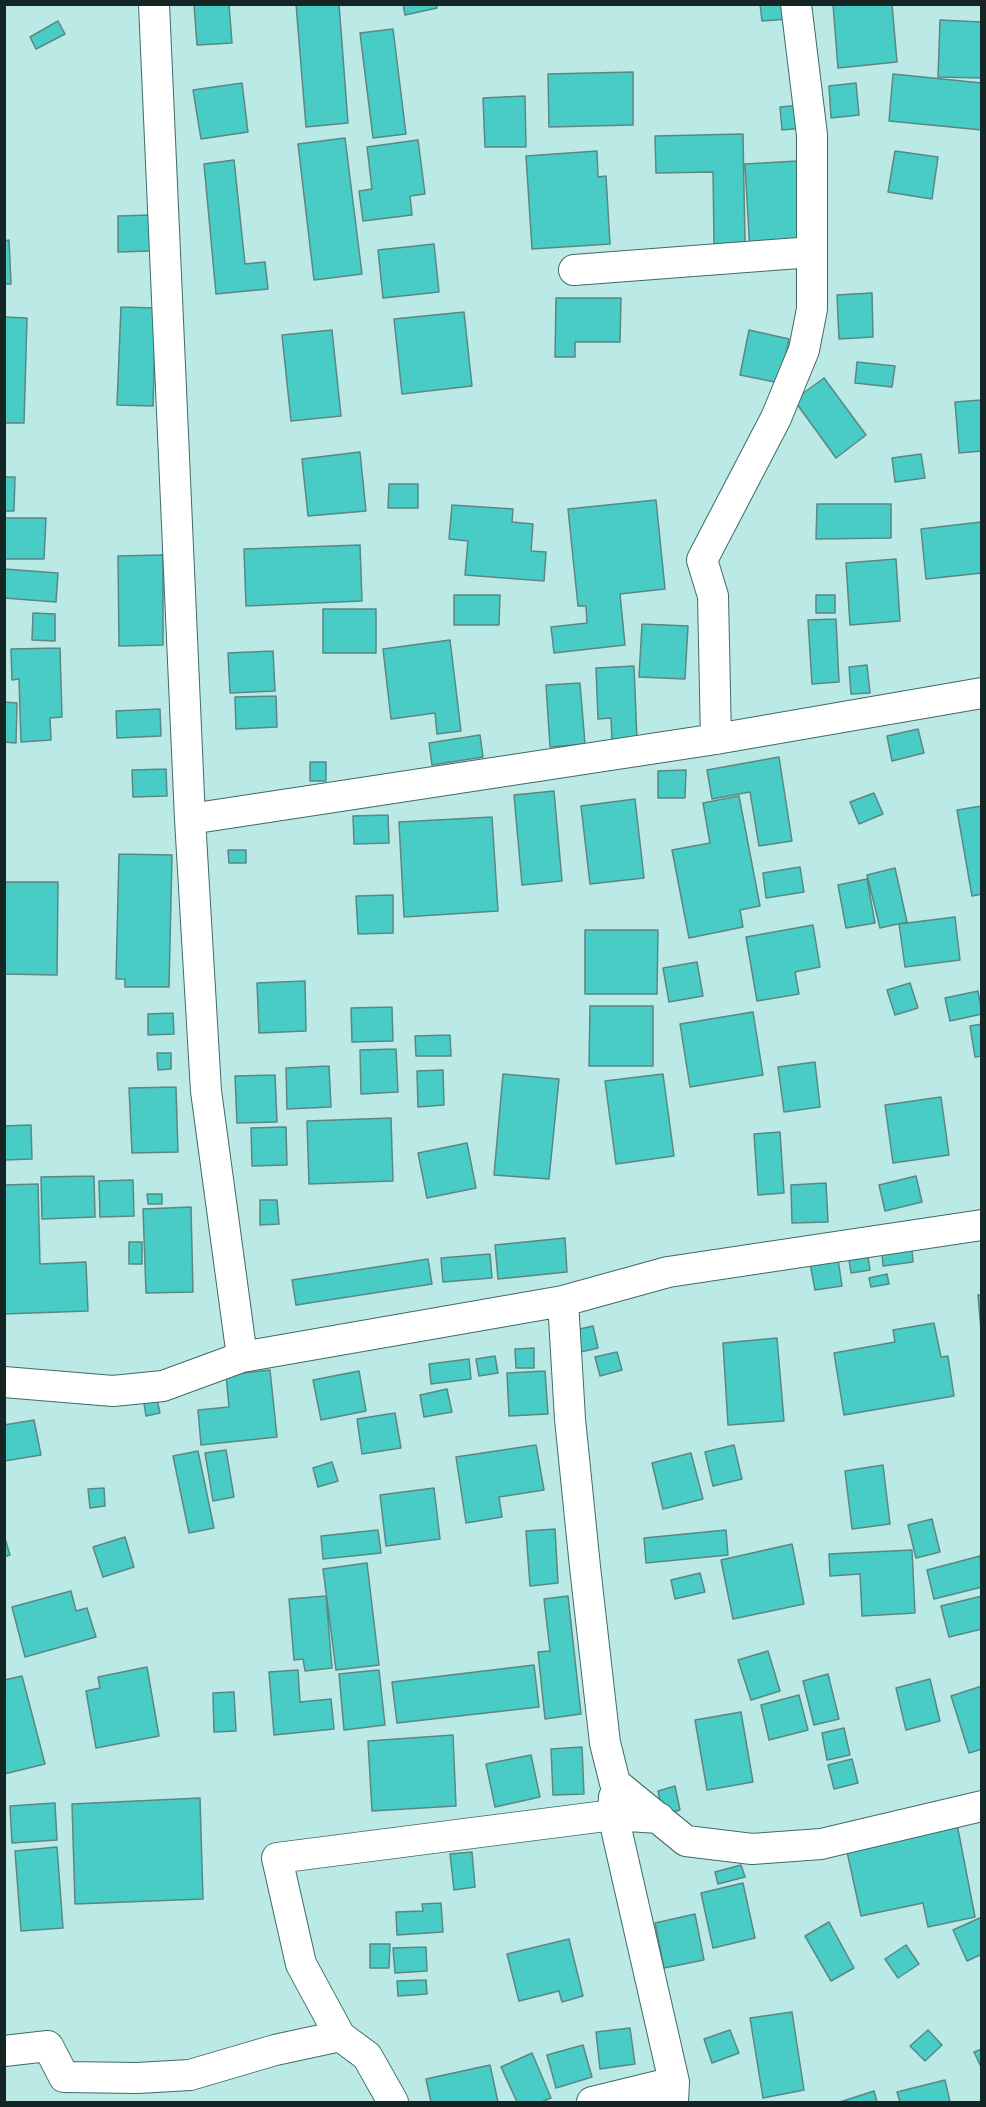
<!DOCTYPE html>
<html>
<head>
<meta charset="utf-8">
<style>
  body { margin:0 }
  #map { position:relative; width:986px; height:2107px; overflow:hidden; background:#bbeae6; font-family:Barlow,sans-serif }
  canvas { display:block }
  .frame { position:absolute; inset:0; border:6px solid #132524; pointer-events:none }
</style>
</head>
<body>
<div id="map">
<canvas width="986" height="2107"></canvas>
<div class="frame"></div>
</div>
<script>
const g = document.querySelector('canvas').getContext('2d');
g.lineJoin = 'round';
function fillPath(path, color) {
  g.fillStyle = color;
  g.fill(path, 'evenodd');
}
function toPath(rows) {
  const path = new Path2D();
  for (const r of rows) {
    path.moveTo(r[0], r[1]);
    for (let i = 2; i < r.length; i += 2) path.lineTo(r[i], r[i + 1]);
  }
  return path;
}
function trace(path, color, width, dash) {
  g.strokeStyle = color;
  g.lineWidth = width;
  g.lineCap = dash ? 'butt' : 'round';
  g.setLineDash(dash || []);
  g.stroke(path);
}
const building = toPath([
  [194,4,229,4,232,43,197,45,194,4],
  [296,4,339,4,348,123,306,127,296,4],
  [403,4,436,4,437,8,405,15,403,4],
  [760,4,787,4,789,19,762,21,760,4],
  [833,4,892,4,897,62,838,68,833,4],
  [940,20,982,22,982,78,938,77,940,20],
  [58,21,65,34,36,49,30,37,58,21],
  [393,29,406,134,373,138,360,33,393,29],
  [633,72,633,125,549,127,548,74,633,72],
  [893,74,982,83,982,130,889,121,893,74],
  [242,83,248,132,201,139,193,90,242,83],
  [856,83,859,115,831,118,829,86,856,83],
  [525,96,526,147,485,147,483,98,525,96],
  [802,105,804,128,782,130,780,107,802,105],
  [743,134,745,243,714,244,713,172,656,173,655,136,743,134],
  [345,138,362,274,314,280,298,144,345,138],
  [418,140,425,194,410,196,412,215,363,221,359,191,372,189,367,147,418,140],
  [597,151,598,177,606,176,610,244,532,249,526,156,597,151],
  [895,151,938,157,932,199,888,192,895,151],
  [234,160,245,264,265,262,268,289,216,294,204,164,234,160],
  [798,161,802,249,750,252,745,164,798,161],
  [150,215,150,251,118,252,118,216,150,215],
  [9,240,11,284,4,284,4,241,9,240],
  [434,244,439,292,383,298,378,250,434,244],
  [872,293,873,337,839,339,837,295,872,293],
  [556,298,621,298,620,342,575,342,575,357,555,357,556,298],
  [121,307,156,308,153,406,117,405,121,307],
  [464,312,472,386,402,394,394,319,464,312],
  [4,317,27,318,24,423,4,423,4,317],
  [332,330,341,416,291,421,282,335,332,330],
  [749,330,789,339,780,383,740,375,749,330],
  [857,362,895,366,892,387,855,383,857,362],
  [824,378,866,435,836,458,794,400,824,378],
  [982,400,982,451,959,453,955,402,982,400],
  [360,452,366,511,308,516,302,459,360,452],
  [921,454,925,478,895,482,892,458,921,454],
  [4,477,15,477,14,511,4,511,4,477],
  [389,484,418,484,418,508,388,508,389,484],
  [656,500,665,589,620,594,625,645,554,653,551,627,587,623,586,606,578,606,568,509,656,500],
  [817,504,891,504,891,538,816,539,817,504],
  [452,505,513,509,512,522,533,524,531,551,546,552,544,581,465,575,468,541,449,539,452,505],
  [4,518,46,518,44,559,4,559,4,518],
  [981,522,982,573,926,579,921,529,981,522],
  [360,545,362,601,246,606,244,549,360,545],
  [163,555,163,645,119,646,118,556,163,555],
  [896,559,900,621,850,625,846,563,896,559],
  [4,569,58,573,56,602,4,598,4,569],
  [454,595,500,595,499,625,454,625,454,595],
  [816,595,835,595,835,613,816,613,816,595],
  [323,609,376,609,376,653,323,653,323,609],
  [33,613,55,614,55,641,32,640,33,613],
  [836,619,839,682,812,684,808,620,836,619],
  [642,624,688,626,685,679,639,677,642,624],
  [450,640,461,731,437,734,435,713,391,719,383,649,450,640],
  [60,648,62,717,50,718,51,740,21,742,19,679,12,680,11,649,60,648],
  [273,651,275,691,230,693,228,653,273,651],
  [867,665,870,693,851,694,849,667,867,665],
  [634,666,637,740,612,741,611,718,598,719,596,668,634,666],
  [580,683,585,744,550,747,546,685,580,683],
  [276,696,277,727,236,729,235,697,276,696],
  [4,702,17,703,16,743,4,742,4,702],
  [160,709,161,736,117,738,116,711,160,709],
  [918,729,924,753,892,761,887,736,918,729],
  [480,735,483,757,432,765,429,743,480,735],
  [779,757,792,841,759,846,750,792,712,799,707,770,779,757],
  [310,762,326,762,326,781,310,781,310,762],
  [166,769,167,796,133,797,132,770,166,769],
  [686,770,685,798,658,798,658,771,686,770],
  [554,791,562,881,522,885,514,795,554,791],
  [874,793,883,814,859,824,850,802,874,793],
  [739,796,760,906,740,910,743,927,689,938,672,850,710,843,703,803,739,796],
  [635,799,644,878,590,884,581,806,635,799],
  [982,806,982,894,972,896,957,810,982,806],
  [388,815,389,843,354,844,353,816,388,815],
  [492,817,498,911,404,917,399,822,492,817],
  [228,850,246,850,246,863,229,863,228,850],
  [119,854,172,855,169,987,125,987,125,979,116,979,119,854],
  [800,867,804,892,766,898,763,873,800,867],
  [895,868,907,922,880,928,867,875,895,868],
  [867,879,875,923,846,928,838,885,867,879],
  [4,882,58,882,57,975,4,974,4,882],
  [393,895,393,933,358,934,356,896,393,895],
  [955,917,960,960,905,967,899,924,955,917],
  [813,925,820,967,795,972,799,994,757,1001,746,937,813,925],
  [585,930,658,930,657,994,585,994,585,930],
  [697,962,703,996,669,1002,663,968,697,962],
  [305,981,306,1031,259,1033,257,983,305,981],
  [910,983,918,1008,895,1015,887,990,910,983],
  [978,991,982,1014,950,1021,945,998,978,991],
  [590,1006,653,1006,653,1066,589,1066,590,1006],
  [392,1007,393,1041,352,1042,351,1008,392,1007],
  [753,1012,763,1075,690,1087,680,1024,753,1012],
  [173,1013,174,1034,148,1035,148,1014,173,1013],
  [982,1024,982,1056,975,1057,970,1026,982,1024],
  [450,1035,451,1056,416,1056,415,1036,450,1035],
  [396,1049,398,1092,361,1094,360,1050,396,1049],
  [157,1053,171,1053,171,1069,158,1070,157,1053],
  [815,1062,820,1107,784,1112,778,1067,815,1062],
  [329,1066,331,1107,287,1109,286,1068,329,1066],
  [443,1070,444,1105,418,1107,417,1071,443,1070],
  [503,1074,559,1079,549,1179,494,1175,503,1074],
  [663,1074,674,1156,616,1164,605,1081,663,1074],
  [275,1075,277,1122,237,1123,235,1076,275,1075],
  [176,1087,178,1152,132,1153,129,1088,176,1087],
  [941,1097,949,1155,893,1163,885,1105,941,1097],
  [391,1118,393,1181,309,1184,307,1121,391,1118],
  [31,1125,32,1159,4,1160,4,1126,31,1125],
  [286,1127,287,1165,252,1166,251,1128,286,1127],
  [780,1132,784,1193,758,1195,754,1134,780,1132],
  [467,1143,476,1188,427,1198,418,1153,467,1143],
  [94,1176,95,1217,42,1219,41,1177,94,1176],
  [916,1176,922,1202,885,1211,879,1185,916,1176],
  [133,1180,134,1216,100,1217,99,1181,133,1180],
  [826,1183,828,1222,792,1223,791,1185,826,1183],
  [38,1184,40,1264,86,1262,88,1311,4,1314,4,1185,38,1184],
  [147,1194,162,1194,162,1204,148,1204,147,1194],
  [260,1200,277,1200,279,1224,260,1225,260,1200],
  [191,1207,193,1292,146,1293,143,1209,191,1207],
  [565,1238,567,1272,498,1279,495,1245,565,1238],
  [129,1242,142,1242,142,1264,129,1264,129,1242],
  [912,1250,913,1262,883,1266,882,1254,912,1250],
  [490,1254,492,1278,443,1282,441,1258,490,1254],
  [868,1257,870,1270,851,1273,849,1260,868,1257],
  [428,1259,432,1284,296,1305,292,1280,428,1259],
  [838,1259,842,1286,815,1290,810,1263,838,1259],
  [887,1274,889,1284,871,1287,869,1278,887,1274],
  [978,1295,982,1295,982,1342,978,1295],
  [934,1323,941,1357,948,1356,954,1396,844,1415,834,1353,895,1342,893,1330,934,1323],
  [593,1326,598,1348,576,1353,571,1331,593,1326],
  [777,1338,784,1421,728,1425,723,1343,777,1338],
  [534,1348,534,1368,516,1368,515,1349,534,1348],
  [617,1352,622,1370,600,1376,595,1357,617,1352],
  [495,1356,498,1373,479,1376,476,1359,495,1356],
  [469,1359,471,1379,431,1384,429,1364,469,1359],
  [270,1370,277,1437,201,1445,198,1410,229,1407,226,1375,270,1370],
  [359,1371,366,1411,321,1420,313,1380,359,1371],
  [545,1371,548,1414,509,1416,507,1373,545,1371],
  [447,1389,452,1412,424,1417,420,1395,447,1389],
  [156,1395,160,1413,146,1416,143,1397,156,1395],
  [395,1413,401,1448,362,1454,357,1419,395,1413],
  [34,1420,41,1455,4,1461,4,1425,34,1420],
  [536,1445,544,1490,499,1497,502,1517,466,1523,456,1457,536,1445],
  [734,1445,742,1479,713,1486,705,1452,734,1445],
  [226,1450,234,1497,213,1501,205,1453,226,1450],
  [198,1451,214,1528,189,1533,173,1456,198,1451],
  [691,1453,703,1499,663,1509,652,1463,691,1453],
  [332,1462,338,1481,318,1487,313,1468,332,1462],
  [883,1465,890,1524,852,1529,845,1471,883,1465],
  [104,1488,105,1506,90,1508,88,1489,104,1488],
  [434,1488,440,1539,386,1546,380,1495,434,1488],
  [932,1519,940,1552,916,1558,908,1525,932,1519],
  [555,1529,558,1583,530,1586,526,1531,555,1529],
  [378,1530,381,1553,323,1559,321,1536,378,1530],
  [726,1530,728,1555,646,1563,644,1538,726,1530],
  [4,1535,10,1555,4,1557,4,1535],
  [125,1537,134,1567,103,1577,93,1547,125,1537],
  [792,1544,804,1604,733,1619,721,1560,792,1544],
  [912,1550,915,1613,862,1616,860,1574,830,1576,829,1554,912,1550],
  [980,1556,982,1587,934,1599,927,1570,980,1556],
  [367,1563,379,1665,336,1670,323,1569,367,1563],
  [700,1573,705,1592,675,1599,671,1580,700,1573],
  [71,1591,76,1611,87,1608,96,1637,25,1657,12,1607,71,1591],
  [326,1596,332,1668,305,1671,303,1659,294,1660,289,1599,326,1596],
  [568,1596,581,1714,545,1719,538,1652,550,1651,544,1599,568,1596],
  [982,1596,982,1629,949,1637,941,1606,982,1596],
  [768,1651,780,1691,751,1700,738,1660,768,1651],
  [534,1665,539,1707,397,1723,392,1682,534,1665],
  [147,1667,159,1736,96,1748,86,1691,100,1688,98,1677,147,1667],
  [298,1670,300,1702,331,1699,334,1729,274,1735,269,1672,298,1670],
  [379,1670,385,1725,344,1730,339,1674,379,1670],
  [828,1674,839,1719,814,1725,803,1681,828,1674],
  [22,1676,45,1764,4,1774,4,1680,22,1676],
  [930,1679,940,1721,906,1730,896,1688,930,1679],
  [982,1686,982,1749,969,1753,951,1696,982,1686],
  [234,1692,236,1731,214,1732,213,1693,234,1692],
  [799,1695,808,1730,769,1740,761,1705,799,1695],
  [741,1712,753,1782,707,1790,695,1720,741,1712],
  [844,1728,850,1755,827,1760,822,1733,844,1728],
  [453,1735,456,1806,372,1811,368,1741,453,1735],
  [582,1747,584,1794,553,1795,551,1749,582,1747],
  [531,1755,540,1797,495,1807,486,1764,531,1755],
  [852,1759,858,1783,834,1789,828,1765,852,1759],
  [675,1786,680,1810,663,1815,658,1791,675,1786],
  [200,1798,203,1899,75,1904,72,1804,200,1798],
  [55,1803,57,1840,12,1843,10,1806,55,1803],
  [957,1824,975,1917,928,1927,923,1903,861,1916,846,1847,957,1824],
  [57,1847,63,1928,21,1931,15,1851,57,1847],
  [472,1852,475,1887,454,1890,450,1854,472,1852],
  [741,1865,745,1877,718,1884,715,1872,741,1865],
  [743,1883,755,1938,713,1948,701,1893,743,1883],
  [441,1903,443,1932,397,1935,396,1912,423,1911,422,1904,441,1903],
  [695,1914,704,1960,664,1968,655,1923,695,1914],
  [982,1917,982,1954,967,1961,953,1930,982,1917],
  [829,1922,854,1968,831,1981,805,1936,829,1922],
  [569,1939,583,1996,562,2002,559,1991,519,2001,507,1954,569,1939],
  [370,1944,390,1944,389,1968,370,1968,370,1944],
  [906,1945,919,1964,898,1978,885,1959,906,1945],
  [426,1947,427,1971,395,1973,393,1948,426,1947],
  [426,1980,427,1994,398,1996,397,1981,426,1980],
  [792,2012,804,2090,763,2098,750,2018,792,2012],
  [630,2028,635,2064,600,2069,596,2032,630,2028],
  [730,2030,739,2053,712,2063,704,2039,730,2030],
  [928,2030,942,2045,925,2061,910,2046,928,2030],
  [583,2045,592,2077,556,2088,547,2055,583,2045],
  [982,2049,982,2069,974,2052,982,2049],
  [532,2053,551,2098,541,2102,517,2102,501,2067,532,2053],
  [490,2065,498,2102,431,2102,426,2079,490,2065],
  [945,2080,950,2102,900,2102,897,2092,945,2080],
  [874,2091,877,2102,840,2102,874,2091]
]);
const street = toPath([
  [154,4,190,819,206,1091,242,1357],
  [574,270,812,252],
  [716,739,713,596,702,560,776,418,804,350,812,309,812,135,796,4],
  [190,819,716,739,982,693],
  [563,1301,570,1419,585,1567,605,1743,615,1783,686,1841,752,1849,821,1844,982,1806],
  [4,1382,113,1391,163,1386,242,1357,563,1301,668,1272,982,1225],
  [614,1797,613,1815,674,2082,673,2102],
  [4,2051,48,2046,64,2077,137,2078,190,2075,275,2050,340,2036],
  [393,2102,367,2056,340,2036,301,1964,277,1858,613,1815,659,1818],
  [592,2102,674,2082]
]);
fillPath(building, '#48ccc5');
trace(building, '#5b8784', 1.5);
trace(street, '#3f6b68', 32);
trace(street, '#fff', 30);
</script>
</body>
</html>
